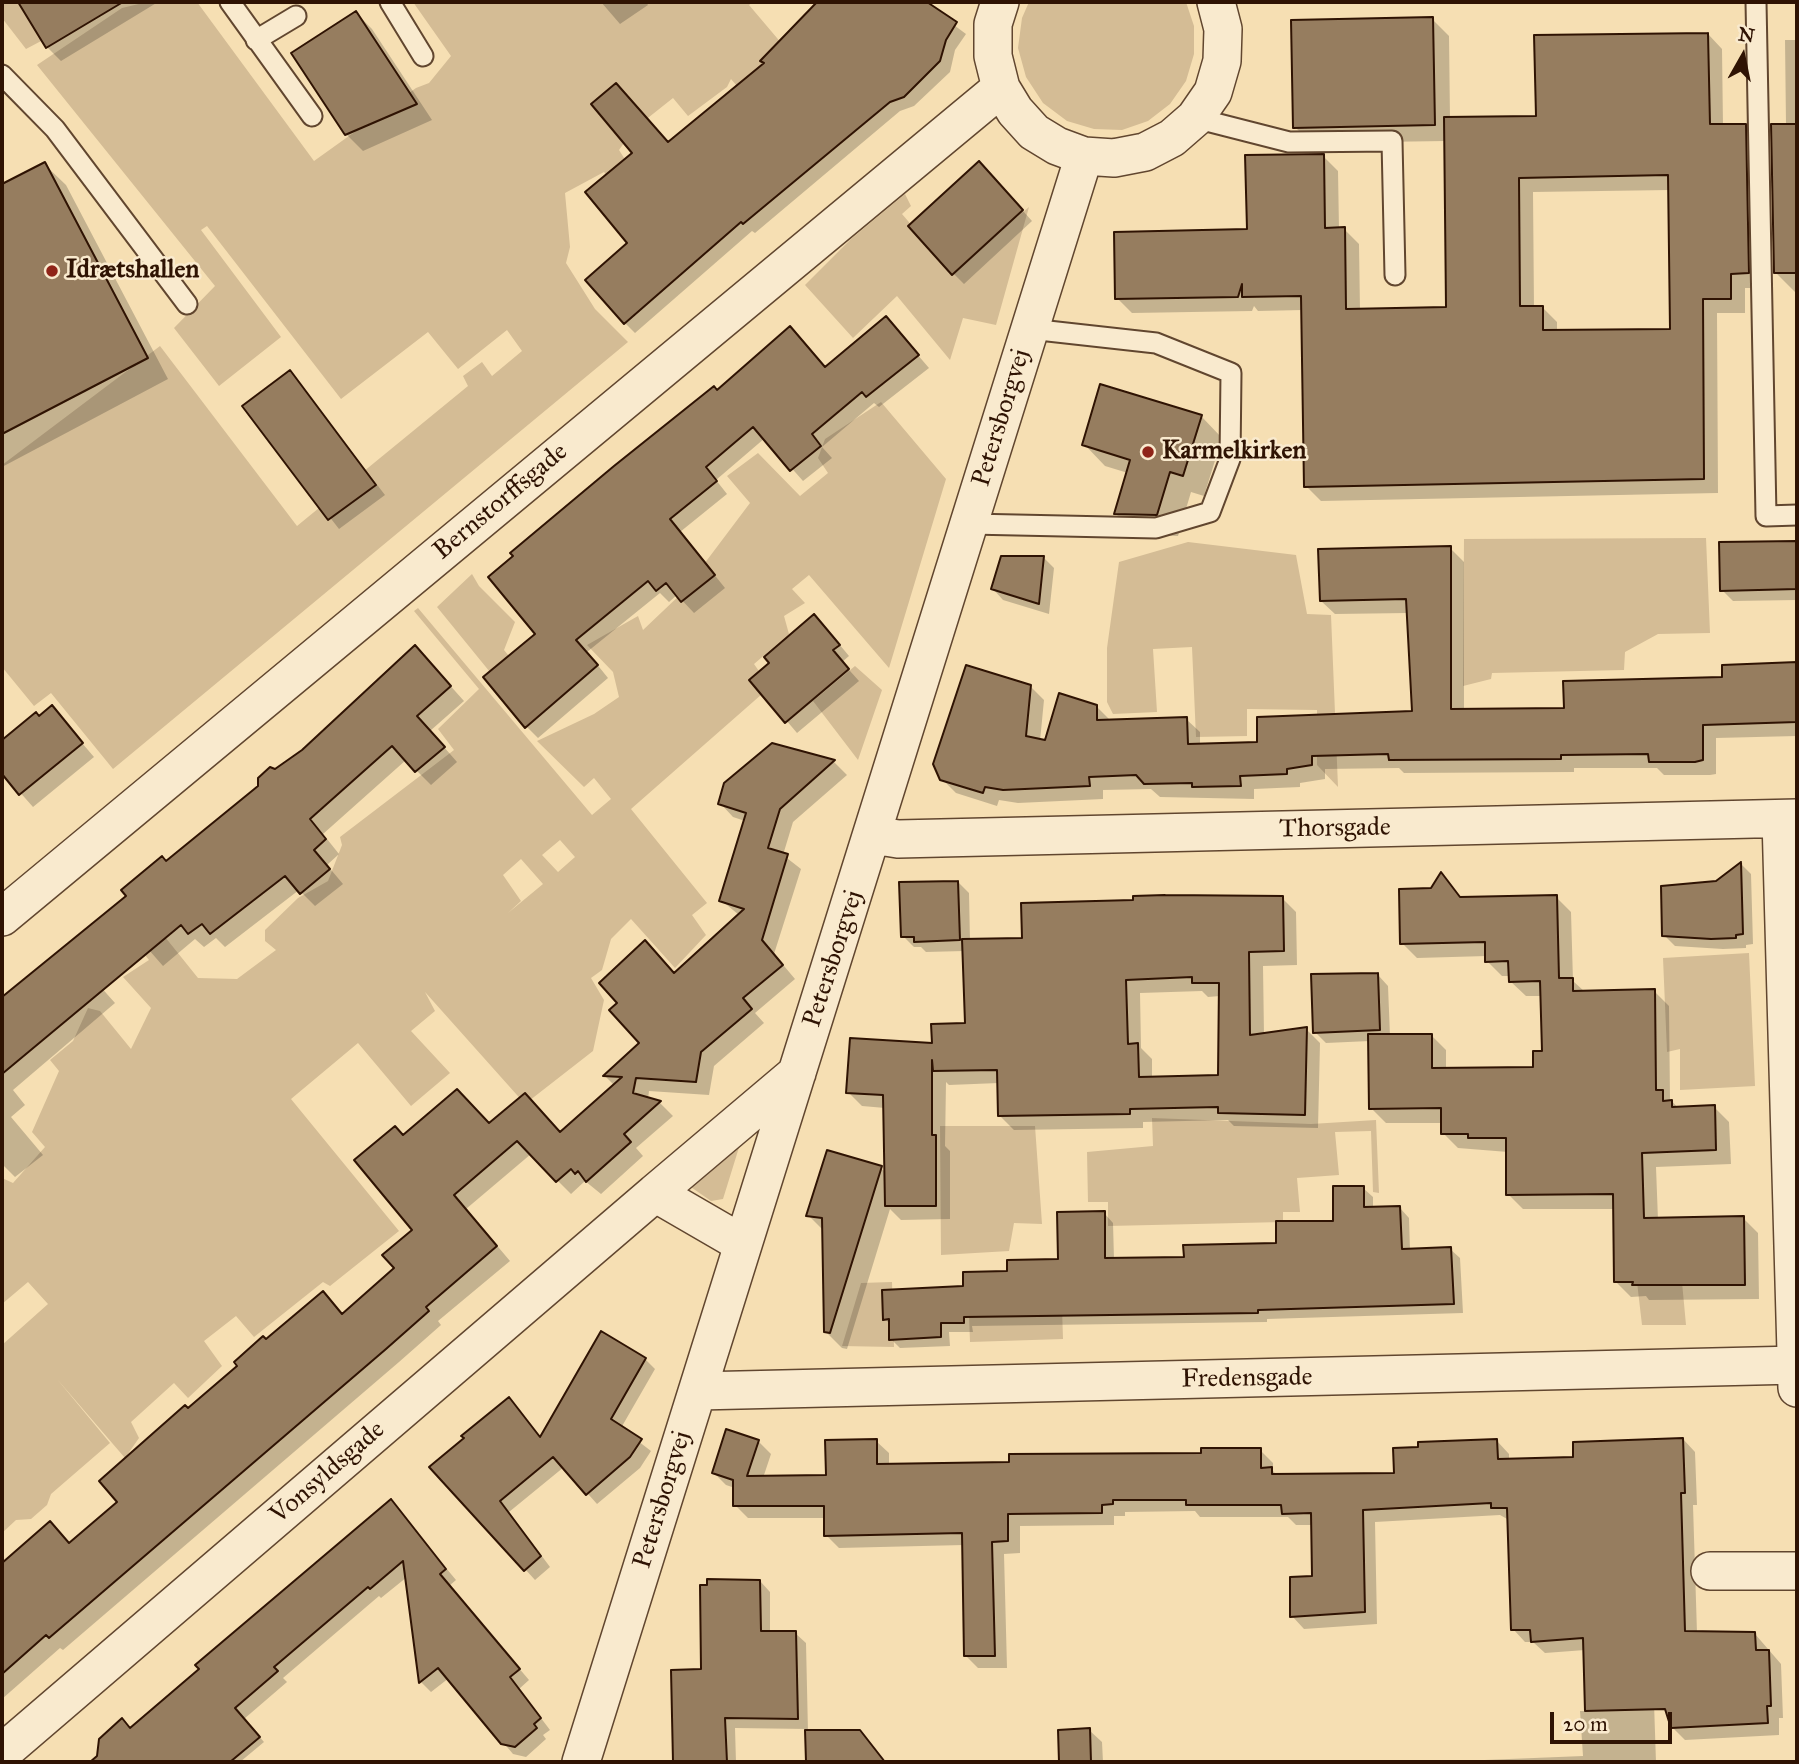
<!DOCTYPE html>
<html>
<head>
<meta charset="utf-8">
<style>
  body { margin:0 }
  #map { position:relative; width:1799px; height:1764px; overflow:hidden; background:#f6dfb3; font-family:"IM FELL Great Primer",serif }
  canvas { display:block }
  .frame { position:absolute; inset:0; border:4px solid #2f1303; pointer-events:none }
  .north { position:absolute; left:1708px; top:21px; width:70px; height:70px; -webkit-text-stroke:5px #f9eace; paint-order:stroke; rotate:9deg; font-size:19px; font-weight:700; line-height:28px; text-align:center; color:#2f1303 }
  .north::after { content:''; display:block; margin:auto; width:24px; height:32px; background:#2f1303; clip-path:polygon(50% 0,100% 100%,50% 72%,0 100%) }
  .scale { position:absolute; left:1550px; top:1712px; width:122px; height:32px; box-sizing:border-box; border:4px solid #2f1303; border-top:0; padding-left:9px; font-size:21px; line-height:24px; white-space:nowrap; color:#2f1303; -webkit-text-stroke:5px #f9eace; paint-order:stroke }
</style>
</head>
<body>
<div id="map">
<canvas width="1799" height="1764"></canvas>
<div class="frame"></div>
<div class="north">N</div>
<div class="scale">20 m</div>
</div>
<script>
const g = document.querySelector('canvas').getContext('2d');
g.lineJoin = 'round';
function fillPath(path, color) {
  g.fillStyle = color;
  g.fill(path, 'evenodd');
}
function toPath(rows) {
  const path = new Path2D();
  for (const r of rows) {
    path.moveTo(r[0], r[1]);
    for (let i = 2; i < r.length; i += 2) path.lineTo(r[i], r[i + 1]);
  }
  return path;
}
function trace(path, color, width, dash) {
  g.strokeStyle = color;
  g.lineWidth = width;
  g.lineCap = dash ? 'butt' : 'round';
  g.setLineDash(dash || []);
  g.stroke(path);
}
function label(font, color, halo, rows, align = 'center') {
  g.font = font + ' "IM FELL Great Primer",serif';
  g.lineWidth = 5;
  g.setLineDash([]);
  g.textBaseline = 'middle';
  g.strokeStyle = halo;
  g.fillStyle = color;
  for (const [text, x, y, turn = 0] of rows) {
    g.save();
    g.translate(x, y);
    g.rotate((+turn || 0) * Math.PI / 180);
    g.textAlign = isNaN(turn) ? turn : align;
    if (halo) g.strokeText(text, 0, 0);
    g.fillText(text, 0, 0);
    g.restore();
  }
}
const green = toPath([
  [2,2,20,2,43,40,26,49,2,18],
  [147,2,197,2,314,161,416,88,429,83,451,56,413,2,753,2,749,5,805,71,743,93,731,79,727,87,688,116,673,98,634,129,619,150,638,180,627,201,604,172,565,193,570,247,566,263,595,309,628,342,113,769,51,693,34,706,2,667,2,465,160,346,297,526,468,386,463,376,482,362,492,376,522,351,507,330,458,369,428,332,341,399,207,226,201,230,281,337,219,386,174,328,215,286,37,65,122,8],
  [1029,2,1186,2,1194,26,1194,54,1186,81,1170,104,1148,121,1122,130,1094,129,1067,121,1043,103,1026,77,1018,48,1022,18],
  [905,194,911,206,902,214,950,270,971,256,1029,207,996,325,963,318,950,360,897,296,853,338,805,285,851,239],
  [881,402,946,479,889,668,809,575,792,589,805,603,784,616,789,634,754,664,770,687,631,809,707,903,692,915,706,935,675,968,631,919,611,939,602,970,591,978,604,1000,593,1051,525,1104,425,992,435,1011,411,1031,450,1073,411,1106,358,1043,291,1099,399,1231,330,1286,323,1282,254,1337,236,1316,204,1341,222,1366,188,1398,174,1383,131,1422,139,1438,125,1458,57,1379,110,1443,51,1494,47,1505,31,1519,16,1520,2,1533,2,1345,48,1304,28,1282,2,1304,2,1178,13,1183,45,1147,32,1132,59,1071,50,1060,73,1041,88,1008,100,1011,131,1049,151,1008,123,977,149,960,132,939,153,922,198,978,237,979,276,950,265,941,265,930,298,898,328,881,342,845,340,837,454,750,438,729,479,689,414,611,418,608,592,815,611,799,594,778,584,787,537,741,594,714,619,697,613,672,587,645,638,616,643,630,683,592,750,503,727,476,758,453,800,496,828,473,818,458,825,439],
  [560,840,575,857,558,872,542,855],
  [521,859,543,884,508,913,521,901,503,875],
  [1706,538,1710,633,1658,634,1625,652,1624,670,1492,673,1491,679,1463,686,1464,539],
  [1188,542,1296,555,1307,614,1331,615,1338,787,1317,765,1317,710,1247,709,1247,736,1196,737,1192,647,1153,649,1157,712,1113,714,1107,702,1107,648,1119,562],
  [472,574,479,586,515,622,504,650,513,661,494,677,437,607],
  [855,666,882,690,858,760,813,701],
  [1749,953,1755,1086,1680,1090,1680,1049,1667,1052,1663,958],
  [1152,1118,1311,1124,1376,1120,1379,1193,1373,1192,1371,1131,1335,1132,1339,1175,1297,1178,1300,1212,1283,1212,1283,1222,1108,1226,1108,1202,1088,1202,1087,1152,1153,1146],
  [940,1126,1035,1126,1042,1224,1014,1223,1009,1251,941,1255],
  [741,1141,723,1199,711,1201,688,1185],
  [892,1282,894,1347,842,1346,861,1283],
  [1637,1282,1682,1282,1686,1325,1642,1325],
  [968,1289,1062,1307,1063,1339,970,1342]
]);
const shadow = toPath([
  [20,2,158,2,61,61,47,47],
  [601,2,646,2,648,5,620,24],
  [817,2,923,2,966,34,955,50,950,72,914,106,900,111,755,233,752,231,635,333,625,323,630,244,669,144,766,64],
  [356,13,372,29,432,120,363,151,346,134],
  [1432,19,1449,36,1450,119,1538,118,1708,34,1722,49,1723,126,1745,126,1760,141,1763,288,1745,288,1745,313,1717,313,1718,493,1321,501,1306,486,1303,310,1258,311,1254,306,1252,311,1132,313,1117,298,1248,231,1323,156,1338,171,1339,229,1344,229,1359,244,1360,310,1448,309,1446,141,1311,143,1295,127],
  [1670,190,1672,330,1557,332,1557,322,1542,307,1534,308,1533,192],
  [1785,40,1797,40,1797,294,1775,272,1786,125],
  [44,164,66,185,168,379,2,467,2,186],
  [990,174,1032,221,964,284,954,274],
  [886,318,929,368,879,407,874,403,822,447,832,458,803,481,765,438,716,480,727,494,680,532,725,588,694,613,677,595,669,602,660,593,587,652,608,678,538,738,526,726,538,634,717,392,826,368],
  [290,372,385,495,339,529,244,407],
  [1201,416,1222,438,1204,496,1191,492,1178,536,1137,535,1116,514,1128,473,1105,466,1084,444],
  [1797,542,1797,600,1733,601,1722,590,1721,544],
  [1450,548,1464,562,1464,711,1565,710,1724,679,1724,666,1797,664,1797,736,1716,738,1716,774,1710,775,1664,775,1657,768,1574,768,1574,772,1404,773,1399,768,1325,769,1325,779,1300,783,1300,787,1254,789,1254,799,1160,797,1151,789,1103,790,1103,799,1018,803,999,800,997,806,956,793,941,778,1030,686,1044,700,1040,741,1046,742,1096,706,1111,721,1186,719,1200,732,1200,745,1259,744,1414,712,1408,613,1335,614,1321,601],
  [1043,557,1054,568,1049,614,1003,600,993,589],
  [825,627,849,656,842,662,859,681,797,733,752,680],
  [429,662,464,701,430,731,457,762,431,785,406,760,323,834,339,854,327,865,343,884,315,906,299,890,225,947,216,938,204,947,195,939,163,966,113,909,276,771],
  [52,708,94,757,33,807,2,772,2,742,36,714,40,718],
  [773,745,834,762,847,775,793,822,783,855,801,869,774,954,795,979,755,1013,764,1023,714,1066,709,1095,649,1091,648,1099,660,1103,673,1116,636,1148,643,1156,601,1194,585,1181,571,1194,531,1154,466,1209,510,1261,438,1321,441,1325,399,1362,63,1650,60,1648,2,1699,2,1565,50,1523,70,1544,120,1502,188,1410,266,1342,323,1294,343,1315,396,1268,414,1231,403,1137,489,1125,561,1134,615,1086,605,1076,642,1043,675,975,739,915,721,900,745,821,733,817,720,803],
  [1741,864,1751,874,1753,944,1746,945,1746,948,1723,949,1675,946,1664,935,1716,883],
  [1441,875,1463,899,1556,897,1571,912,1573,981,1585,992,1654,991,1669,1006,1670,1099,1678,1108,1714,1107,1729,1122,1731,1164,1656,1167,1658,1220,1743,1218,1758,1233,1759,1299,1649,1300,1646,1296,1631,1297,1616,1282,1615,1209,1523,1209,1508,1194,1508,1152,1458,1148,1443,1133,1443,1123,1386,1123,1371,1108,1370,1041,1326,1043,1315,1032,1378,975,1388,986,1390,1036,1431,1035,1446,1050,1446,1069,1535,1069,1544,1053,1542,996,1526,996,1510,981,1510,976,1502,976,1487,961,1487,956,1417,958,1402,943],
  [958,882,969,893,970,941,1024,940,1282,898,1296,912,1297,965,1263,966,1264,1035,1306,1029,1320,1043,1318,1128,1234,1126,1228,1120,1143,1122,1143,1128,1014,1130,1000,1116,999,1083,949,1085,946,1082,945,1146,950,1151,950,1219,901,1220,890,1209,847,1349,842,1348,825,1331,824,1231,808,1215,881,1168,886,1173,885,1108,862,1106,848,1092,967,1025,964,951,926,952,921,947,914,947,903,936],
  [1202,991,1208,997,1220,996,1220,1077,1152,1078,1152,1059,1141,1048,1140,993],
  [66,948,115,1003,13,1090,25,1105,11,1117,43,1155,15,1177,2,1164,2,1001],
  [1363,1188,1373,1197,1373,1209,1400,1208,1409,1218,1410,1250,1450,1249,1460,1258,1463,1313,1267,1319,1267,1322,972,1326,973,1332,949,1332,950,1346,900,1348,891,1339,891,1325,885,1319,1008,1273,1060,1260,1104,1213,1113,1223,1114,1259,1186,1259,1278,1244,1335,1223],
  [645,1359,655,1369,621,1428,651,1451,640,1468,597,1504,564,1467,509,1512,550,1567,535,1580,432,1467,519,1410,542,1439],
  [1683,1439,1695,1452,1697,1505,1693,1505,1697,1633,1755,1634,1781,1664,1783,1718,1779,1718,1779,1735,1685,1740,1672,1727,1653,1673,1656,1762,1435,1762,1583,1756,1580,1711,1587,1711,1585,1650,1545,1653,1533,1642,1525,1642,1513,1629,1509,1520,1500,1515,1375,1522,1377,1624,1304,1629,1292,1616,1314,1578,1313,1525,1296,1525,1288,1517,1200,1517,1195,1511,1125,1512,1125,1516,1114,1516,1114,1525,1020,1526,1020,1553,1004,1554,1007,1668,978,1668,966,1656,964,1545,839,1548,826,1535,826,1518,748,1518,735,1505,735,1488,726,1485,714,1473,758,1441,771,1454,763,1478,827,1477,876,1441,889,1453,889,1466,1010,1464,1260,1450,1273,1463,1273,1471,1278,1476,1396,1475,1497,1441,1509,1454,1509,1461,1575,1459],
  [391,1502,456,1580,449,1586,529,1680,519,1689,550,1730,543,1735,546,1739,526,1757,513,1754,449,1678,431,1692,421,1682,407,1577,381,1598,379,1596,283,1678,287,1682,244,1719,264,1742,240,1762,231,1759,227,1762,98,1762,101,1740,131,1729],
  [760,1581,770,1592,770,1633,795,1633,806,1643,808,1732,859,1732,886,1762,808,1762,807,1729,735,1728,736,1762,675,1762,673,1671,702,1671],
  [1089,1730,1102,1742,1103,1762,1061,1762,1060,1731]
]);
const building = toPath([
  [18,2,123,2,46,48,18,2],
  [817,2,927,2,957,22,946,40,940,61,904,97,890,102,743,224,741,222,624,324,585,280,627,243,585,192,632,153,591,104,616,83,668,142,764,63,760,61,817,2],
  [356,11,417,104,345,135,291,53,356,11],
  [1433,17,1435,125,1293,128,1291,20,1433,17],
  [1708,33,1710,124,1746,124,1749,273,1731,274,1731,299,1703,299,1704,479,1304,487,1301,296,1242,297,1242,284,1238,297,1115,299,1114,232,1247,229,1245,155,1324,154,1325,228,1345,227,1346,309,1446,307,1444,117,1536,116,1534,35,1708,33],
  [1668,175,1670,329,1543,330,1543,306,1520,306,1519,178,1668,175],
  [1771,124,1797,124,1797,273,1774,273,1771,124],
  [979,161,1023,210,952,275,908,226,979,161],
  [45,162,148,358,2,434,2,184,45,162],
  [886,316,919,355,866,397,862,392,812,434,821,446,790,471,753,427,706,467,717,481,670,519,715,575,681,602,666,583,656,591,648,581,576,640,598,665,525,728,483,677,535,634,488,577,513,556,510,553,614,466,714,386,717,390,790,326,825,367,886,316],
  [290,370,376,485,328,520,242,406,290,370],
  [1100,384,1202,415,1183,476,1170,472,1157,515,1114,514,1130,460,1082,445,1100,384],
  [1797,541,1797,589,1720,591,1719,542,1797,541],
  [1451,546,1451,709,1564,708,1563,681,1722,677,1722,665,1797,662,1797,722,1703,725,1703,760,1695,762,1649,762,1648,754,1561,755,1561,759,1389,760,1388,754,1312,756,1312,765,1287,769,1287,774,1240,776,1241,786,1192,787,1192,783,1144,784,1136,775,1089,777,1090,786,1003,790,985,787,983,793,940,780,933,764,966,665,1031,685,1026,736,1045,740,1059,693,1097,705,1097,720,1187,717,1188,744,1257,742,1257,717,1412,711,1406,599,1320,601,1318,549,1451,546],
  [1001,556,1044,556,1039,604,991,589,1001,556],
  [814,614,840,645,833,650,849,669,785,723,749,680,769,663,764,657,814,614],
  [415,645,451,686,417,716,445,747,415,772,392,746,310,819,326,839,314,850,330,869,300,894,285,876,210,934,202,924,188,934,181,925,2,1074,2,997,126,896,121,890,162,856,166,861,258,786,258,778,270,767,275,769,302,750,415,645],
  [52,705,83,743,19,795,2,774,2,740,36,712,39,716,52,705],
  [772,743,835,760,780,809,768,848,788,854,762,940,783,965,743,998,752,1009,701,1052,696,1082,636,1078,633,1093,661,1101,624,1134,631,1142,586,1182,578,1171,575,1174,571,1169,556,1182,517,1141,454,1195,497,1246,426,1307,429,1311,386,1349,49,1638,46,1635,2,1674,2,1563,50,1521,69,1543,117,1502,99,1481,185,1405,188,1408,237,1366,234,1362,263,1336,266,1339,323,1291,342,1314,394,1268,382,1255,412,1230,354,1160,395,1126,403,1135,457,1089,489,1123,525,1093,560,1132,622,1077,603,1076,639,1043,609,1010,617,1003,599,983,645,940,674,973,744,909,719,901,746,813,718,804,724,783,772,743],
  [1741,862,1743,934,1736,935,1736,938,1711,939,1662,936,1661,886,1716,881,1741,862],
  [1441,872,1460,897,1557,895,1559,978,1573,978,1573,991,1655,989,1656,1090,1663,1090,1663,1101,1672,1100,1672,1107,1715,1105,1716,1150,1642,1153,1644,1218,1744,1216,1745,1285,1632,1285,1633,1282,1614,1282,1613,1194,1506,1195,1506,1138,1468,1138,1468,1134,1441,1134,1441,1108,1369,1109,1368,1034,1432,1034,1432,1068,1533,1067,1533,1051,1542,1051,1540,981,1509,982,1508,961,1485,962,1485,942,1400,944,1399,889,1431,888,1441,872],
  [958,881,960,940,914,942,914,937,901,937,899,882,958,881],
  [1165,895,1283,896,1284,951,1249,952,1250,1035,1307,1027,1305,1115,1218,1113,1218,1107,1130,1109,1130,1114,998,1116,997,1070,933,1071,932,1060,932,1135,936,1135,936,1206,885,1206,883,1095,846,1093,850,1038,932,1043,931,1024,965,1023,962,939,1022,938,1021,903,1133,900,1133,896,1165,895],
  [1192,977,1192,983,1219,983,1218,1075,1139,1077,1138,1043,1128,1044,1126,980,1192,977],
  [1378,973,1380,1030,1313,1033,1311,974,1378,973],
  [827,1150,882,1166,830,1333,824,1332,822,1218,806,1216,827,1150],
  [1333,1186,1364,1186,1364,1207,1400,1206,1402,1249,1451,1247,1454,1304,1258,1310,1258,1313,964,1317,964,1323,941,1323,941,1337,889,1340,889,1319,883,1320,882,1290,963,1286,963,1272,1007,1271,1007,1260,1058,1259,1057,1212,1105,1211,1105,1258,1184,1257,1183,1245,1276,1243,1276,1221,1333,1221,1333,1186],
  [601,1331,646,1358,611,1419,642,1439,630,1457,586,1495,553,1457,500,1501,541,1556,524,1571,429,1467,464,1438,461,1436,509,1397,540,1437,601,1331],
  [726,1429,759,1440,747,1476,826,1475,825,1440,877,1439,877,1464,1009,1462,1009,1454,1201,1453,1201,1448,1261,1448,1261,1468,1272,1467,1272,1474,1394,1473,1393,1448,1418,1447,1418,1442,1497,1439,1498,1459,1573,1457,1573,1442,1683,1438,1685,1493,1681,1493,1685,1631,1755,1632,1756,1650,1769,1650,1771,1706,1767,1706,1768,1723,1671,1728,1665,1709,1585,1711,1583,1638,1531,1642,1530,1630,1511,1630,1507,1508,1491,1508,1491,1503,1363,1510,1365,1612,1290,1617,1290,1577,1312,1576,1311,1513,1282,1514,1281,1505,1186,1505,1186,1500,1113,1500,1113,1504,1102,1505,1102,1513,1008,1514,1008,1541,992,1542,995,1656,964,1656,962,1533,824,1536,824,1506,733,1506,733,1480,712,1473,726,1429],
  [391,1499,446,1569,440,1574,520,1669,510,1677,541,1718,534,1724,537,1728,515,1747,501,1744,438,1668,419,1683,403,1561,370,1589,368,1587,274,1667,278,1671,235,1708,260,1737,230,1762,90,1762,97,1756,99,1739,122,1718,130,1728,199,1669,195,1665,391,1499],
  [707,1579,760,1580,761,1631,796,1631,798,1719,725,1718,727,1762,673,1762,671,1670,701,1669,700,1585,707,1585,707,1579],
  [1090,1728,1091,1762,1059,1762,1058,1730,1090,1728],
  [805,1730,860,1730,885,1762,806,1762,805,1730]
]);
const service = toPath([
  [230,2,312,116],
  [390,2,423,56],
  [1756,2,1766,516,1797,515],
  [256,40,296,16],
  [2,75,55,129,187,304],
  [1195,118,1289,142,1392,141,1395,275],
  [970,524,1156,528,1210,512,1230,459,1231,373,1156,343,1030,329]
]);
const minor = toPath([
  [1000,2,993,24,993,56,1001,88,1015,111,1034,132,1057,146,1084,156,1114,158,1145,152,1172,138,1195,118,1213,92,1222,61,1223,29,1216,2],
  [1781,819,1797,1388],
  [873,835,898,839,1797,818],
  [2,917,1001,88],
  [655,1193,797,1073],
  [698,1391,1797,1365],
  [1710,1571,1797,1571],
  [2,1753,655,1193,743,1244],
  [581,1762,1084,156]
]);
const markers = [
  [52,271,7,"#8f2418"],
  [1148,452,7,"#8f2418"]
];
const poiNames = [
  ["Idrætshallen",66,271],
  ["Karmelkirken",1162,452]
];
const streetNames = [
  ["Petersborgvej",1002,418,-73],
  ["Bernstorffsgade",501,502,-40],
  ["Thorsgade",1335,829,-1],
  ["Petersborgvej",834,959,-72],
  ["Fredensgade",1247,1379,-1],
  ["Vonsyldsgade",328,1473,-41],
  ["Petersborgvej",663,1500,-73]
];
fillPath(green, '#d4bc95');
fillPath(shadow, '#0003');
fillPath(building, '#967d5f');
trace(building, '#2f1303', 2);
trace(service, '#61462f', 23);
trace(minor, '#61462f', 40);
trace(service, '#f9eace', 19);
trace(minor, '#f9eace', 37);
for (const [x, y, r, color] of markers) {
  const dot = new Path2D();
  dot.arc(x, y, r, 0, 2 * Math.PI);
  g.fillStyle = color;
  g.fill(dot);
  trace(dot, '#f9eace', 2.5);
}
label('bold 26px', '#2f1303', '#f9eace', poiNames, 'left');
label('26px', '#2f1303', '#f9eace', streetNames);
</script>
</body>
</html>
